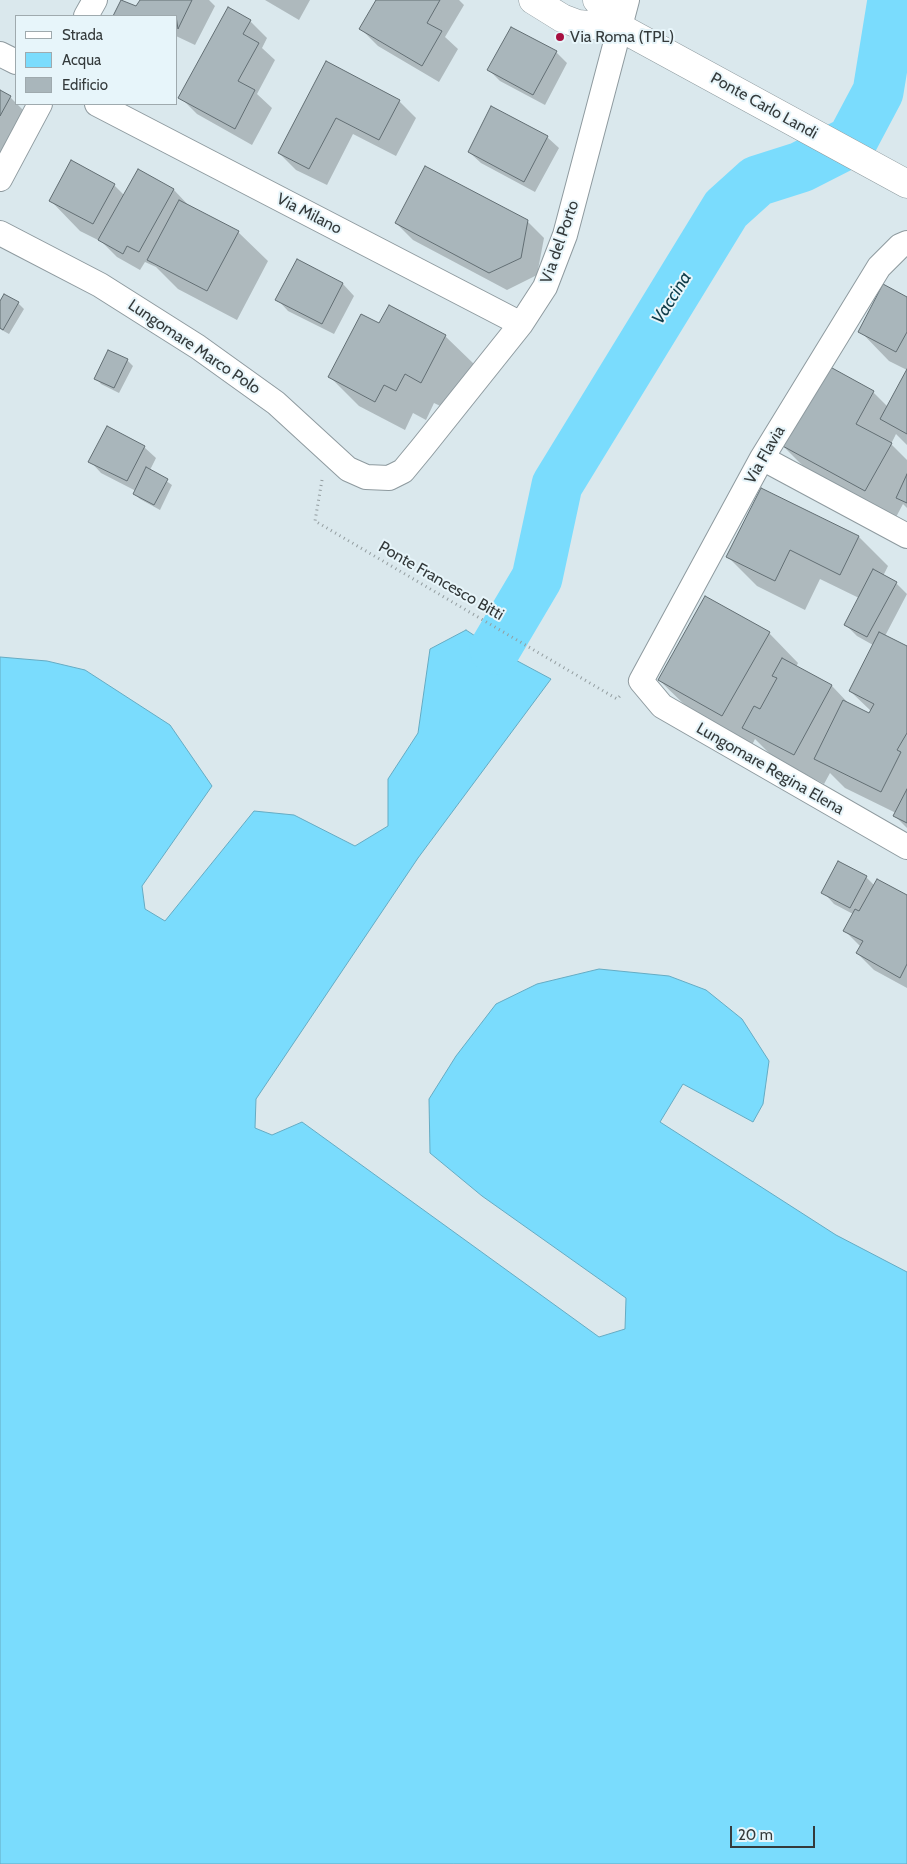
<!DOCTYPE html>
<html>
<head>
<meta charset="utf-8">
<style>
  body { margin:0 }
  #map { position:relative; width:907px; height:1864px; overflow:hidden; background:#dae8ed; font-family:Cabin,sans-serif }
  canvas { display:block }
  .legend { position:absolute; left:15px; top:15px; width:162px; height:90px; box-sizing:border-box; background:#e7f5fa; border:1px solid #9faaae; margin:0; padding:6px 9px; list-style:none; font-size:15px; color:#343a3b }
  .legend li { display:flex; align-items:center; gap:10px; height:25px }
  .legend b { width:25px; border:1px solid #9faaae }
  .scale { position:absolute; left:730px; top:1826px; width:85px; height:22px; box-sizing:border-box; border:2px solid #343a3b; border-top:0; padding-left:6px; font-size:15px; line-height:18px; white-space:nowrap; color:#343a3b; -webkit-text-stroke:4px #e7f5fa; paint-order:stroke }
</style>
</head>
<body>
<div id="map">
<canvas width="907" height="1864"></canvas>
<ul class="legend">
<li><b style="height:6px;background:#fff"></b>Strada</li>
<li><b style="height:14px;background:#7adcfd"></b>Acqua</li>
<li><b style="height:14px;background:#a9b6bb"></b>Edificio</li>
</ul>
<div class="scale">20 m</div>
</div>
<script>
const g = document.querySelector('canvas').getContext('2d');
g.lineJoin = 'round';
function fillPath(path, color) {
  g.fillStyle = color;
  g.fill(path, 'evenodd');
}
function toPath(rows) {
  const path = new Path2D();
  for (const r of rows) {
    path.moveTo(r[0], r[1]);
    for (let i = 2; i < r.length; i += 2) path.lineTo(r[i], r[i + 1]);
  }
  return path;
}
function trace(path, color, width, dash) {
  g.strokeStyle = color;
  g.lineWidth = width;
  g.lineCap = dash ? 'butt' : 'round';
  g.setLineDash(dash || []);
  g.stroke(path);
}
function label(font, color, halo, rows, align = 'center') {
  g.font = font + ' Cabin,sans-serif';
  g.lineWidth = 4;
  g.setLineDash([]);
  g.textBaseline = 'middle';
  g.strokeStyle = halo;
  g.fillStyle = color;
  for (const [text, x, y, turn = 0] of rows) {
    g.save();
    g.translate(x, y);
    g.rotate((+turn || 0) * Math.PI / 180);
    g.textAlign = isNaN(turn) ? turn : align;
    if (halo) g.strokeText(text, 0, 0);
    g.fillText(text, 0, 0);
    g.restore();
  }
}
const water = toPath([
  [466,630,495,649,551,679,418,858,256,1099,255,1128,272,1135,302,1122,599,1337,625,1329,626,1298,482,1196,430,1153,429,1099,456,1056,496,1004,537,984,599,969,669,976,706,990,742,1019,769,1061,763,1104,753,1122,683,1084,660,1122,836,1235,907,1272,907,1864,0,1864,0,657,47,661,85,670,170,725,212,786,142,886,145,909,165,921,254,811,294,815,355,846,388,826,388,779,418,733,430,649,466,630]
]);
const shadow = toPath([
  [141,0,209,0,215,6,195,45,176,36,176,16,114,16,122,1,137,8],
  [265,0,310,0,299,20],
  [378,0,459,0,464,5,445,37,458,49,439,82,378,46,361,29],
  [250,21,267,38,262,48,275,60,257,94,272,108,252,145,197,114,180,97],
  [556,52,567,63,545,105,500,81,489,70],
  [326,63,399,101,416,118,396,156,353,134,327,185,296,170,279,153],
  [0,92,10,97,27,114,0,164],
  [547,137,559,148,535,192,481,163,469,152],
  [139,171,174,190,191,208,238,232,268,261,237,320,178,289,156,267,145,262,140,270,117,257,102,242,80,231,51,201,114,185,125,196],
  [527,221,544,238,537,275,507,290,413,240,396,223],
  [297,260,343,284,354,296,334,334,288,311,277,299],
  [907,298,907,370,889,361,860,331],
  [0,303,18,303,24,309,9,334,0,329],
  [380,325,445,336,475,365,451,411,434,403,426,420,413,413,405,430,359,406,330,377],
  [127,360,133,366,119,393,101,384,96,378],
  [824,365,873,392,888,407,907,372,907,445,896,434,891,444,907,460,907,508,903,504,895,519,810,473,781,444],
  [144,447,156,458,150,470,172,485,160,510,140,499,134,493,136,491,101,473,90,461],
  [761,489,859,537,888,566,883,576,896,583,907,594,885,636,907,647,907,828,894,815,896,813,845,788,830,773,824,784,773,757,755,739,752,745,689,709,659,680,769,633,798,663,796,667,832,686,851,706,869,715,871,711,850,691,873,645,857,636,846,625,859,598,820,579,805,610,757,586,728,557],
  [866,877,875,886,907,897,907,988,874,970,857,953,861,947,844,930,853,914,834,904,823,892]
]);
const river = toPath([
  [495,649,537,578,557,485,726,209,757,181,801,167,852,141,878,92,893,0]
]);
const building = toPath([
  [121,0,136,6,140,0,192,0,178,29,176,16,113,16,121,0],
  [376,0,440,0,427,23,442,31,422,66,359,29,376,0],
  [228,7,251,20,243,34,259,43,238,81,255,90,235,129,178,98,228,7],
  [511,27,557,51,533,95,487,70,511,27],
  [326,61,400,100,379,140,336,118,309,169,278,153,326,61],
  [0,90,11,96,0,116,0,90],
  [491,106,548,136,524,182,468,152,491,106],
  [71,160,115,184,93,224,49,201,71,160],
  [425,166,528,220,521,258,489,273,395,223,425,166],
  [138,169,174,189,139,252,127,246,123,254,98,240,138,169],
  [179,200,239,231,207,291,147,260,179,200],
  [297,259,343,283,322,324,275,300,297,259],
  [883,284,907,297,907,332,896,352,858,332,883,284],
  [4,294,19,302,3,330,0,328,0,301,4,294],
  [389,305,446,335,421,383,405,374,396,391,384,385,375,402,328,377,361,314,379,323,389,305],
  [108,350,128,359,114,388,94,379,108,350],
  [823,363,874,391,856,424,892,443,865,491,779,444,823,363],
  [907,369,907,434,880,419,907,369],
  [107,426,145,446,127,481,88,462,107,426],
  [146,467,168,479,154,505,133,494,146,467],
  [907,474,907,503,896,498,907,474],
  [761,488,859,536,840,575,790,550,775,581,726,557,761,488],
  [873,569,897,582,867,637,844,625,873,569],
  [705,596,770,632,722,716,658,680,705,596],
  [879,632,907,646,907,733,897,750,901,752,881,792,814,759,843,700,869,713,874,704,849,691,879,632],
  [782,658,832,685,794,755,742,728,754,706,760,709,777,678,772,676,782,658],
  [907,789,907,823,893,816,907,789],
  [838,861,867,876,850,908,821,893,838,861],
  [877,879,907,895,907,964,900,978,856,953,863,941,843,931,855,909,859,911,877,879]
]);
const path = toPath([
  [322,480,315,521,617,699,620,696]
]);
const minor = toPath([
  [86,16,95,0],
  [0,54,16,62],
  [97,104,521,324],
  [0,179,40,104],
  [0,233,100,285,198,347,276,403,348,469,366,477,389,478,403,471,422,448,521,324,545,287,565,235,627,0],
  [907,243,900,246,879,267,762,458,641,681,662,706,907,847],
  [762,458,907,536]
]);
const tertiary = toPath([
  [533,0,562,18,578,24,621,28],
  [597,0,621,28,907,184]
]);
const markers = [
  [560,37,5,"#a70f40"]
];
const poiNames = [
  ["Via Roma (TPL)",570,37]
];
const streetNames = [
  ["Ponte Carlo Landi",764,106,29],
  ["Via Milano",309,214,27],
  ["Via del Porto",560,242,-71],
  ["Lungomare Marco Polo",194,347,34],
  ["Via Flavia",765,455,-60],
  ["Ponte Francesco Bitti",441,581,30],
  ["Lungomare Regina Elena",770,769,30]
];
const waterNames = [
  ["Vaccina",672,298,-58]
];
fillPath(water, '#7adcfd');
trace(water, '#65abc3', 1);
fillPath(shadow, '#0003');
trace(river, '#7adcfd', 51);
fillPath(building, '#a9b6bb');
trace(building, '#626e73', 1);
trace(minor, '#8e9a9f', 26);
trace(tertiary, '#8e9a9f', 29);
trace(path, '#939da0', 3, [1, 4]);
trace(minor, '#fff', 24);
trace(tertiary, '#fff', 28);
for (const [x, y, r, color] of markers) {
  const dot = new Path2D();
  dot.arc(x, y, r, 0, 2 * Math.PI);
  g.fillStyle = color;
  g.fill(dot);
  trace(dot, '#e7f5fa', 2);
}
label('16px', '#343a3b', '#e7f5fa', poiNames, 'left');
label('16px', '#343a3b', '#e7f5fa', streetNames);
label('italic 18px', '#0e3c49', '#e7f5fa', waterNames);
</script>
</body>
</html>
